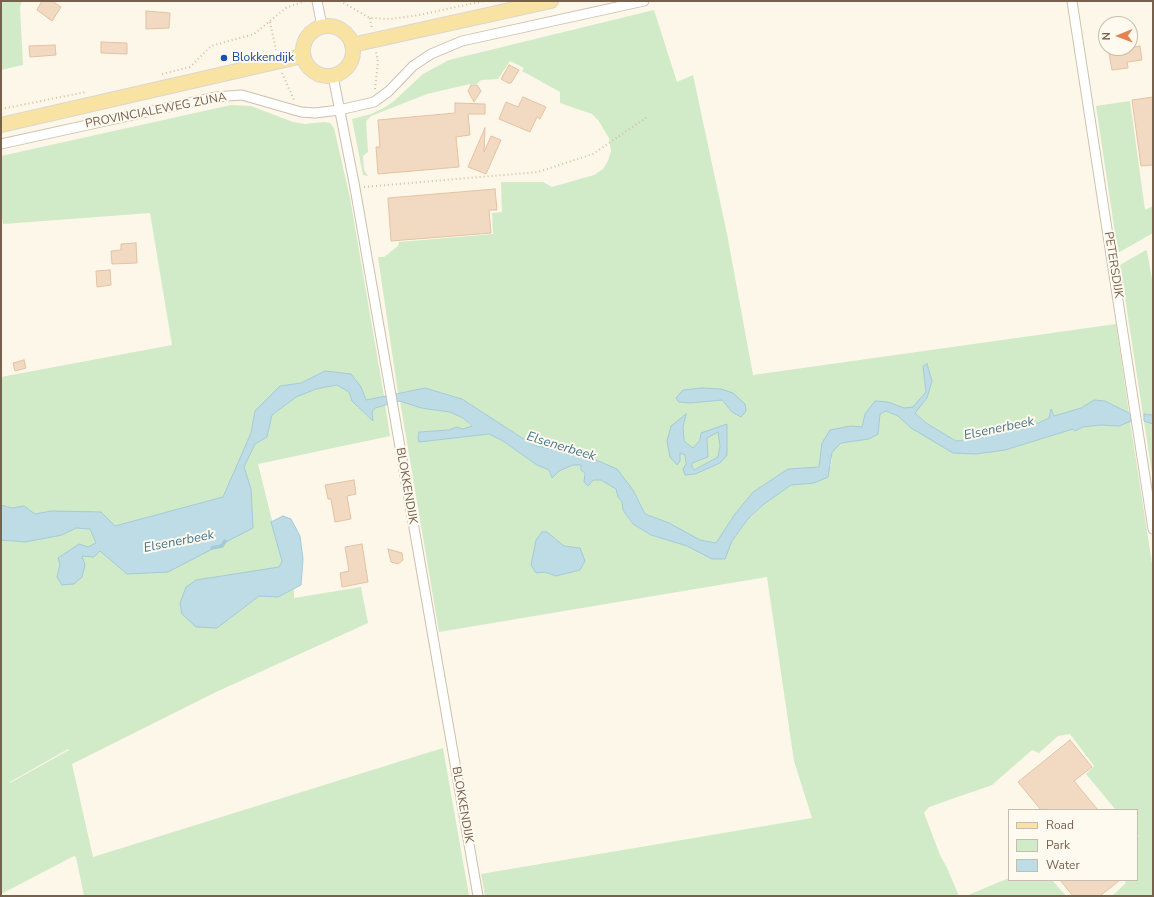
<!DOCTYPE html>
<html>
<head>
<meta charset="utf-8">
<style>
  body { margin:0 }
  #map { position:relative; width:1154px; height:897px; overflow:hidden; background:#fcf7e9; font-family:"Nunito Sans",sans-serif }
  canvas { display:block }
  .frame { position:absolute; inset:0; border:2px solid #77604c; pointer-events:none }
  .legend { position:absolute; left:1008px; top:809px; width:130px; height:72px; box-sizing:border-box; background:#fffaef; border:1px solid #c9bcae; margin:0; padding:5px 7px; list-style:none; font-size:12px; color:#77604c }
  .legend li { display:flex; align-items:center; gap:8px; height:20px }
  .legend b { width:20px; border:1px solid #c9bcae }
  .north { position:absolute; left:1098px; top:16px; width:40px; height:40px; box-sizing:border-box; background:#fffaef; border:1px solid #c9bcae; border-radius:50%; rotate:269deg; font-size:11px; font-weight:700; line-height:16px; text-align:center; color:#77604c }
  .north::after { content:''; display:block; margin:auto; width:14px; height:18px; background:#e48250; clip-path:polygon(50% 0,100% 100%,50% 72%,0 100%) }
</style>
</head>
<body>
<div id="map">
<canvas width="1154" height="897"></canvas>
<div class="frame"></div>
<ul class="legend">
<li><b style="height:5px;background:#f9e3a3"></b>Road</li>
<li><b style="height:11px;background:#d1eac7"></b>Park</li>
<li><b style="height:11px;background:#bddce6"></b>Water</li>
</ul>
<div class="north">N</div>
</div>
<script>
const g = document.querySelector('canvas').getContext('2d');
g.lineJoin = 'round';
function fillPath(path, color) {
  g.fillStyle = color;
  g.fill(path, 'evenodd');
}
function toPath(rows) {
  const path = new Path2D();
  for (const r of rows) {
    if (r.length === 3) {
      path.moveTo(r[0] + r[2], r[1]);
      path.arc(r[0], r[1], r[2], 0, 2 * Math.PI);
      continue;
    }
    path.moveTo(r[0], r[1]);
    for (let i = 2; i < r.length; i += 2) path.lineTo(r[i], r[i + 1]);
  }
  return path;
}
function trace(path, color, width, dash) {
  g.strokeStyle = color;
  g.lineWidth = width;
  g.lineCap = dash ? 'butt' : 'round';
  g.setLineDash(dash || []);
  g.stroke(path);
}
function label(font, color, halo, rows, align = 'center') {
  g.font = font + ' "Nunito Sans",sans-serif';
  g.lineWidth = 4;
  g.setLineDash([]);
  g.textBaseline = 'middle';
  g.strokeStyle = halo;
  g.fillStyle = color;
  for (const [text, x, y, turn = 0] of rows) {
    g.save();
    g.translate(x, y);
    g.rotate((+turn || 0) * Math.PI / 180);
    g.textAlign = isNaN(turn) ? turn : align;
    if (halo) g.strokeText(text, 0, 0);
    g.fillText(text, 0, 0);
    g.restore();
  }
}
const green = toPath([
  [1,1,22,1,20,7,23,65,1,70],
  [654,10,677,82,693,75,727,234,753,375,1116,324,1129,413,1105,401,1094,400,1081,408,1054,417,1051,410,1050,418,1036,424,987,434,981,438,956,441,926,423,915,413,927,398,932,381,927,364,923,366,926,392,913,408,904,408,888,402,865,414,862,428,851,426,822,443,819,467,788,469,753,492,735,514,717,543,700,540,669,523,645,514,633,490,575,451,566,452,533,445,462,399,454,396,425,388,398,393,378,257,384,257,398,246,399,242,493,234,492,213,502,212,501,182,543,182,552,187,594,175,603,169,608,161,611,151,609,138,598,120,592,114,560,103,560,92,522,71,524,68,510,61,498,79,481,80,477,84,470,84,427,94,371,116,366,121,368,152,363,156,364,170,368,176,363,175,352,119,371,114,384,108,394,101,423,74,449,60],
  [702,388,721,389,732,412,722,400,702,401,683,390],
  [682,415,685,420,683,427,684,441,693,448,700,440,701,433,727,424,727,443,720,463,685,475,685,455,680,453],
  [1130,101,1145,210,1153,206,1153,233,1118,253,1096,106],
  [231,105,251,106,293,122,305,124,324,122,330,123,334,128,350,198,384,396,366,400,361,387,325,371,301,383,280,386,255,411,251,433,223,497,115,526,51,511,35,514,24,506,12,508,1,505,1,377,172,345,150,213,3,224,1,212,1,156],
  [1146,250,1147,251,1153,285,1153,415,1147,414,1147,421,1153,424,1153,480,1120,265],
  [337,385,349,392,352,401,373,421,372,412,375,408,385,404,390,436,258,464,282,561,279,567,196,580,216,628,259,596,278,597,294,589,294,598,361,587,368,623,216,692,72,764,93,857,443,748,469,896,84,896,76,857,74,856,1,894,1,540,25,542,62,535,76,528,90,529,96,543,60,564,57,577,82,556,101,551,127,574,251,489,244,467,255,444,267,437,272,415,296,397,316,389],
  [68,749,69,750,10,783,10,782],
  [400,401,421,408,450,412,463,418,472,427,463,430,456,427,449,430,419,432,429,441,489,434,503,441,537,465,549,470,552,478,559,471,573,465,581,465,588,485,592,480,601,480,616,489,618,497,622,502,623,510,633,524,651,535,687,546,712,559,725,559,732,541,756,509,750,518,764,504,791,485,814,483,831,466,832,452,841,443,869,439,878,426,880,414,886,411,898,416,911,428,929,437,1005,450,1073,429,1075,431,1083,427,1100,425,1119,426,1130,421,1153,570,1153,896,1113,895,1126,883,1124,880,1137,880,1137,838,1139,836,1137,834,1137,810,1115,809,1086,774,1094,766,1070,734,1058,736,1039,753,1032,750,992,785,929,807,924,813,940,855,947,868,959,896,485,896,481,874,812,818,794,761,767,577,439,632],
  [547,532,564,546,580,548,580,570,556,576,531,565,536,540],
  [719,431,720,446,718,457,694,470,692,467,692,463,703,459,708,448,707,438],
  [1009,878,1009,880,1052,880,1066,896,966,896]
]);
const water = toPath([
  [927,364,932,381,927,398,915,413,926,423,956,441,981,438,987,434,1036,424,1049,418,1051,409,1054,416,1081,408,1094,400,1105,401,1131,414,1131,421,1119,426,1100,425,1083,427,1075,431,1073,429,1005,450,976,454,953,453,911,428,898,416,886,411,880,414,878,434,869,439,841,443,832,452,828,477,814,483,791,485,764,504,748,519,732,541,725,559,712,559,687,546,651,535,633,524,623,510,622,502,618,497,616,489,601,480,593,480,588,486,584,482,585,473,581,470,581,465,573,465,559,471,552,478,549,470,537,465,503,441,489,434,419,442,418,438,419,432,449,430,456,427,463,429,472,426,463,418,450,412,421,408,400,401,375,408,372,412,373,421,352,401,349,392,337,385,316,389,296,397,272,415,267,437,255,444,244,467,251,489,253,528,168,572,127,574,100,551,94,557,82,556,85,565,82,577,74,584,62,585,57,577,60,564,58,558,79,544,88,547,96,543,90,529,76,528,62,535,25,542,1,540,1,505,12,508,24,506,35,514,51,511,101,512,115,526,223,497,251,433,255,411,280,386,301,383,325,371,351,374,361,387,366,400,425,388,462,399,533,445,566,452,575,451,617,469,633,490,645,514,669,523,700,540,716,543,735,514,753,492,788,469,819,467,822,443,830,430,851,426,862,427,865,414,875,401,888,402,904,408,913,407,926,392,923,366,927,364],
  [702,388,721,389,733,393,745,404,746,411,741,417,732,412,722,400,690,403,679,402,676,398,683,390,702,388],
  [686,414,683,427,684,441,693,448,700,440,701,433,727,424,727,455,720,463,695,474,685,475,683,469,686,464,685,455,680,453,680,461,677,465,670,457,667,441,671,426,686,414],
  [718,432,720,446,718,457,694,470,692,467,692,463,708,457,707,438,718,432],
  [1144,414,1153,415,1153,424,1144,421,1144,414],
  [283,516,291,519,300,536,303,559,301,585,278,597,259,596,217,628,196,627,182,614,180,603,186,587,196,580,279,567,282,561,271,522,283,516],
  [542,532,547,532,564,546,580,548,585,561,580,570,556,576,545,572,536,573,531,565,536,540,542,532]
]);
const stream = toPath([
  [212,548,222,546,225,541]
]);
const building = toPath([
  [42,1,52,1,61,7,52,21,37,10,42,1],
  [146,11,170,13,169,28,146,29,146,11],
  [101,42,127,43,127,54,101,53,101,42],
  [55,45,56,55,30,57,29,46,55,45],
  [1140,46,1142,60,1127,62,1128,68,1112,70,1108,48,1130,48,1140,46],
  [509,65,519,70,511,83,508,83,501,79,509,65],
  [471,85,477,85,481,91,474,102,468,91,471,85],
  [523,97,546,107,540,119,537,117,530,132,499,119,506,102,518,107,523,97],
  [1153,97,1153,165,1141,166,1132,100,1153,97],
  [455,103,485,104,485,114,468,114,470,135,456,137,459,167,378,174,376,147,380,147,378,120,455,113,455,103],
  [485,128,484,152,491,136,501,140,486,174,468,167,485,128],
  [495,189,497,210,489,210,491,233,391,241,388,198,495,189],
  [136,243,137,263,112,264,111,251,121,250,121,244,136,243],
  [110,270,111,285,97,287,96,271,110,270],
  [24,360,26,368,15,371,13,363,24,360],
  [354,480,356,494,347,496,351,519,335,522,331,499,328,499,325,485,354,480],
  [362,544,368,582,342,587,340,573,349,571,345,547,362,544],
  [388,549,402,553,403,560,398,564,391,562,388,549],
  [1070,740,1092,767,1074,781,1098,810,1041,810,1018,782,1070,740],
  [1060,880,1120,880,1100,896,1073,896,1060,880]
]);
const path = toPath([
  [340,1,370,18,391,19,419,15,484,1],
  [370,18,372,29],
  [270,22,276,50],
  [282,73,294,100],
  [162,74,190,67,211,46,254,34,286,8,305,1],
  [375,89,378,62,376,51],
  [1,109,86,92],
  [364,187,538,172,593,154,647,117]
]);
const minor = toPath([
  [317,1,322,26],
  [1072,1,1153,529],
  [333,76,355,188,478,896],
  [1,144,215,97,242,95,301,112,315,113,339,110,374,102,389,91,413,66,431,54,462,41,644,1]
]);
const primary = toPath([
  [328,51,25],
  [352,45,551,1],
  [1,125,302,56]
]);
const markers = [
  [224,58,4,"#1a4fb4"]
];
const transitNames = [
  ["Blokkendijk",232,58]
];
const streetNames = [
  ["PROVINCIALEWEG ZUNA",156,111,-11],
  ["PETERSDIJK",1113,265,81],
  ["BLOKKENDIJK",406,486,80],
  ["BLOKKENDIJK",462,805,80]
];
const waterNames = [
  ["Elsenerbeek",999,429,-12],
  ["Elsenerbeek",561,447,17],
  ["Elsenerbeek",179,542,-11]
];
fillPath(green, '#d1eac7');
fillPath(water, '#bddce6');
trace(water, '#a3cad8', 1);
trace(stream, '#a3cad8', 3.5);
fillPath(building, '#f1dac1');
trace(building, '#e4c2a1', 1);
trace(minor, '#cec0ae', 11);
trace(primary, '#dcd6d0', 16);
trace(path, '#d7bda3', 2, [1, 3]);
trace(minor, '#fff', 9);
trace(primary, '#f9e3a3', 14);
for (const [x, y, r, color] of markers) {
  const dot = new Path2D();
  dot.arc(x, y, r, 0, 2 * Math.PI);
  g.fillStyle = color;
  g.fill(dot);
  trace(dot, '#fffaef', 1.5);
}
label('12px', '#164399', '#fffaef', transitNames, 'left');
label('12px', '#77604c', '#fffaef', streetNames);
label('italic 13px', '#46778a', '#fffaef', waterNames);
</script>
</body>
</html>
